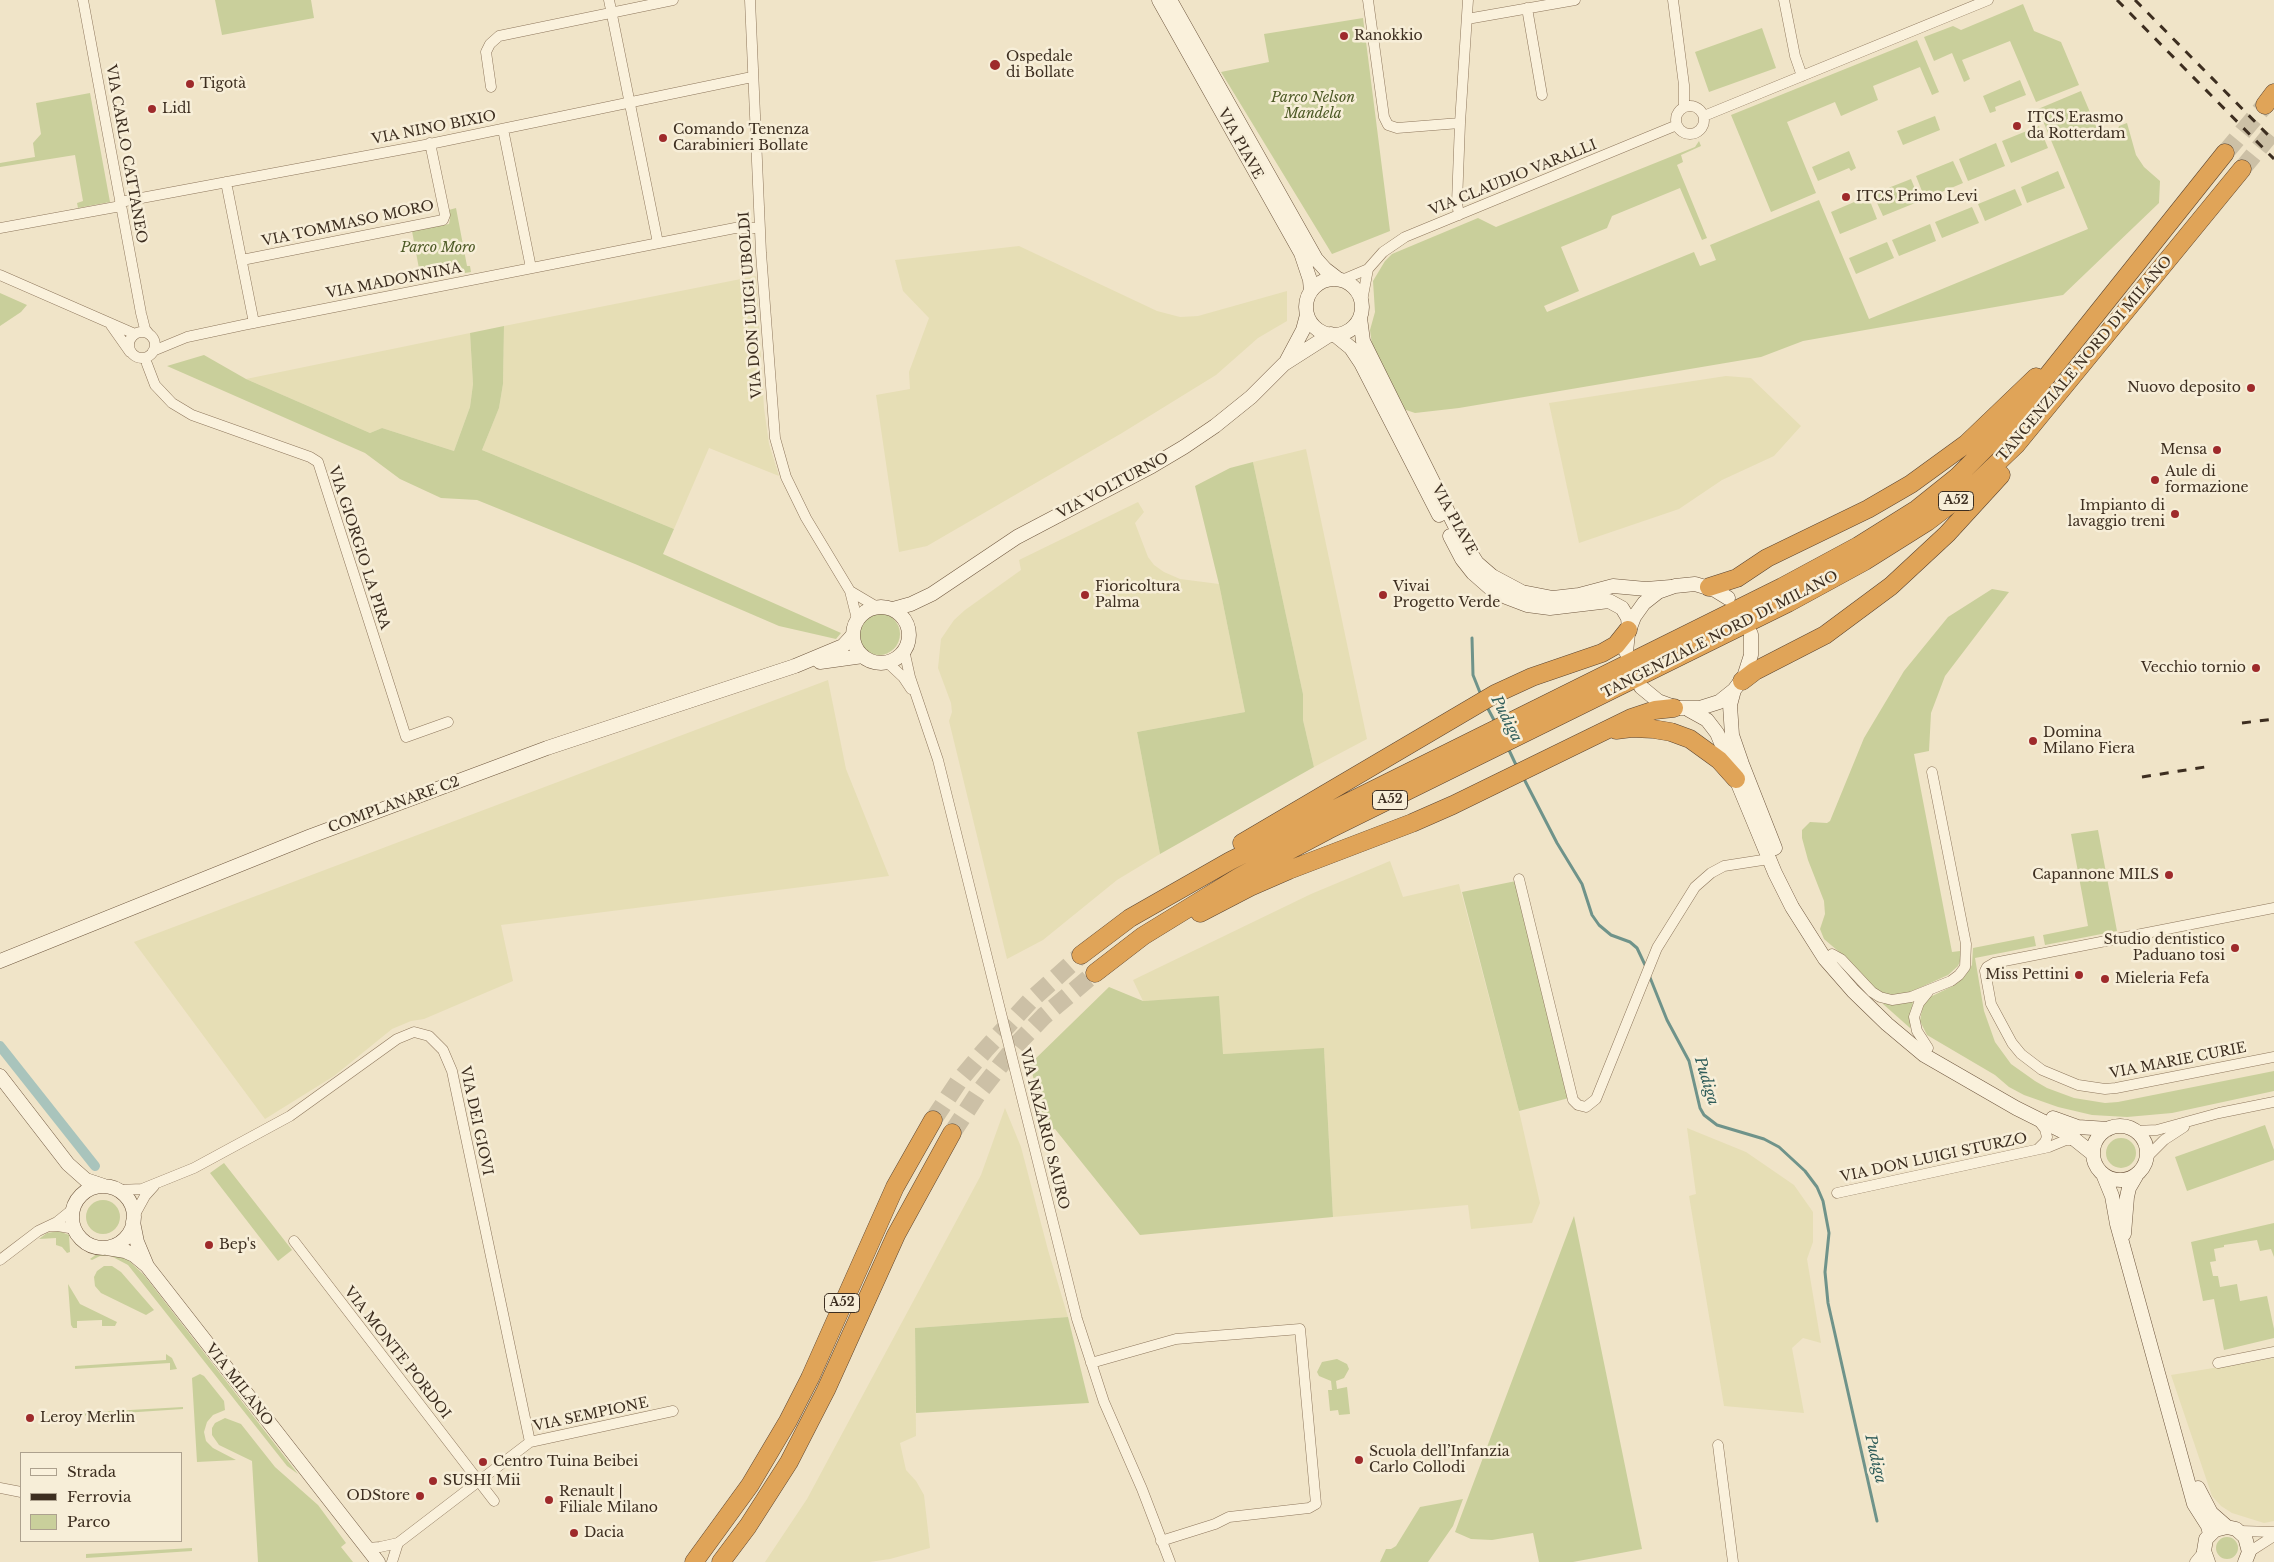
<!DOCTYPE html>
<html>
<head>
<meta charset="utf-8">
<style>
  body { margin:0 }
  #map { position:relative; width:2274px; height:1562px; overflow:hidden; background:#f0e4c8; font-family:"Libre Baskerville",serif }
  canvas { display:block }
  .legend { position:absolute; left:20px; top:1452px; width:162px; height:90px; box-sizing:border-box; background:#f7eed8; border:1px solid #ada18e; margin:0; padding:6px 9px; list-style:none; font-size:15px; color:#3d2e20 }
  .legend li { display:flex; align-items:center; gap:10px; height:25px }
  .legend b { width:25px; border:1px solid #ada18e }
</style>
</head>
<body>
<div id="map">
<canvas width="2274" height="1562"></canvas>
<ul class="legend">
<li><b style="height:6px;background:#faf1dc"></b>Strada</li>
<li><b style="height:6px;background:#3d2e20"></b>Ferrovia</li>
<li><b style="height:14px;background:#c9cf9b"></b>Parco</li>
</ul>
</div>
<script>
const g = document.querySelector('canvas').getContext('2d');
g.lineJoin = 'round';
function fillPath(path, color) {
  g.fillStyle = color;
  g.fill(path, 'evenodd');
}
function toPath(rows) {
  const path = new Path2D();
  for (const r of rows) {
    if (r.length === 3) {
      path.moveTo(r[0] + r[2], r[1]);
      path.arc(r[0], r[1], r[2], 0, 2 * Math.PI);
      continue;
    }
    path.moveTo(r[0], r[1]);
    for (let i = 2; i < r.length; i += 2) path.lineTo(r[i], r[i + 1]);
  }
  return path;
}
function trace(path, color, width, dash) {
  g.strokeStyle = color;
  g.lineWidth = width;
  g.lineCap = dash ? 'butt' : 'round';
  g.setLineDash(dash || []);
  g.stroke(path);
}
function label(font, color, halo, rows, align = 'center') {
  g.font = font + ' "Libre Baskerville",serif';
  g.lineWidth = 5;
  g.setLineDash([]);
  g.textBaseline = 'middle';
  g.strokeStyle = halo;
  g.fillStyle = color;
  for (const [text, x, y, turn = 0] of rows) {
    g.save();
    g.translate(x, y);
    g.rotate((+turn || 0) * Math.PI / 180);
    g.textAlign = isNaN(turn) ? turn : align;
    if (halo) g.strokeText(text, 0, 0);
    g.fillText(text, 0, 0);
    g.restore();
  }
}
const farmland = toPath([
  [1019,246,1157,311,1180,317,1198,316,1287,291,1287,321,1258,338,1216,375,1122,433,927,546,899,552,876,395,910,389,909,372,929,318,903,291,895,260],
  [756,276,764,408,769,444,779,476,709,448,674,529,482,450,499,408,503,384,504,326],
  [470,333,473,384,470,407,454,451,382,428,370,433,246,379],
  [1726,376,1751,378,1801,426,1774,456,1722,480,1679,509,1579,543,1549,403],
  [1306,449,1367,739,1314,767,1303,720,1303,694,1253,462],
  [1138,502,1144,512,1135,523,1148,557,1154,565,1164,572,1180,579,1219,584,1245,712,1137,732,1160,854,1117,880,1043,940,1007,959,949,721,952,712,951,703,938,668,941,639,954,620,965,610,1021,570,1019,560],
  [828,680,846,769,889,876,501,925,513,981,424,1019,411,1021,392,1029,334,1076,265,1119,134,942],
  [1390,861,1403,897,1459,884,1519,1111,1540,1203,1532,1223,1471,1229,1468,1205,1333,1217,1324,1049,1222,1054,1219,997,1143,1001,1133,980,1311,894],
  [1005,1108,1021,1147,1048,1250,1068,1317,915,1328,916,1436,900,1443,906,1470,916,1481,924,1495,930,1548,890,1559,869,1562,765,1562,807,1499,981,1175],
  [1687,1128,1746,1152,1794,1185,1813,1212,1813,1242,1807,1259,1821,1343,1803,1338,1792,1348,1804,1413,1724,1406,1689,1196,1696,1194],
  [2274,1358,2274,1521,2264,1523,2232,1513,2221,1506,2212,1496,2171,1375]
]);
const green = toPath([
  [215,0,311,0,314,18,222,35],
  [2023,4,2034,31,2061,42,2079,85,2036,102,2010,41,1962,60,1970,79,1964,82,1952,53,1934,61,1924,37,1953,26,1961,30],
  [1363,18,1390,231,1332,254,1221,72,1269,62,1264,34],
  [1762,28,1776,68,1709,92,1695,52],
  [1917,40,1939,92,1932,95,1920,67,1873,86,1878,100,1841,116,1835,102,1787,122,1816,193,1771,212,1731,115],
  [2020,80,2026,95,1995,107,1996,111,1990,113,1983,96],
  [2081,91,2098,131,2110,135,2117,133,2119,126,2127,123,2136,155,2144,167,2160,181,2159,203,2063,295,1803,341,1761,357,1459,408,1415,413,1403,409,1372,345,1370,330,1375,312,1373,281,1385,261,1392,254,1478,218,1496,227,1695,147,1699,141,1701,146,1681,155,1683,162,1677,165,1707,238,1702,240,1680,188,1612,216,1607,228,1561,247,1579,291,1544,306,1547,312,1694,252,1700,266,1716,260,1710,245,1819,200,1869,319,2088,229,2038,109],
  [90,93,110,202,78,208,77,203,83,201,75,155,0,167,0,163,35,157,33,143,41,134,36,103],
  [1935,116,1940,130,1903,145,1897,131],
  [2039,126,2048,148,2011,163,2002,141],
  [1996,143,2005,166,1968,181,1959,159],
  [1849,151,1856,168,1851,171,1849,168,1818,181,1812,167],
  [1953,161,1963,183,1925,199,1916,176],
  [2058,171,2065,188,2027,203,2021,187],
  [1911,179,1920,201,1883,216,1873,194],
  [2015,189,2022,205,1985,221,1978,204],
  [1868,196,1877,219,1840,234,1831,212],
  [1972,207,1979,223,1942,238,1935,222],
  [456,208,467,266,470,266,471,272,459,274,458,267,420,274,412,231,449,224,450,219,449,210],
  [1930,224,1936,241,1899,256,1892,240],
  [1887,242,1894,258,1856,274,1849,258],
  [0,293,27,305,21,312,0,326],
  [504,326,503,384,499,408,482,450,674,529,663,554,841,633,836,639,779,626,635,564,477,500,441,498,400,479,365,453,167,366,204,355,246,379,370,433,382,428,454,451,470,407,473,384,470,333],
  [1253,462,1303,694,1303,720,1314,767,1160,854,1137,732,1245,712,1219,584,1195,486,1230,468],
  [1992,589,2009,592,1945,676,1931,713,1929,751,1914,754,1952,952,1960,951,1961,959,1958,966,1948,975,1908,993,1894,996,1875,991,1845,957,1824,939,1820,929,1825,914,1824,901,1808,860,1802,838,1802,830,1810,822,1827,823,1830,821,1864,738,1904,671,1948,617],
  [879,634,21],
  [2098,830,2117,931,2045,945,2043,935,2088,926,2071,834],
  [1516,881,1569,1098,1519,1111,1462,892],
  [2034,936,2036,946,1975,958,1984,1011,1995,1042,2011,1064,2035,1081,2047,1088,2074,1098,2105,1103,2118,1102,2274,1071,2274,1091,2172,1113,2127,1117,2092,1115,2058,1107,2024,1095,2009,1087,1995,1075,1927,1035,1920,1021,1923,1004,1928,998,1955,985,1965,976,1972,965,1973,948],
  [1109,987,1143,1001,1219,996,1223,1054,1324,1048,1333,1217,1140,1235,1055,1129,1046,1131,1030,1064],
  [1913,1001,1910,1028,1883,1004,1885,1003],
  [2265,1125,2274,1150,2274,1160,2187,1191,2175,1157],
  [2121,1153,15],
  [224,1163,292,1250,278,1261,210,1173],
  [103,1217,17],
  [1574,1216,1642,1549,1573,1562,1539,1562,1533,1533,1492,1540,1471,1539,1455,1532],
  [2274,1223,2274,1257,2271,1249,2260,1251,2257,1240,2224,1245,2224,1247,2214,1249,2216,1261,2210,1262,2213,1276,2218,1276,2220,1287,2237,1284,2240,1301,2267,1296,2274,1329,2274,1338,2224,1350,2214,1299,2203,1301,2191,1242],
  [59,1231,69,1235,70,1252,67,1253,62,1247,56,1245,56,1238,39,1239,47,1233],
  [101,1251,124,1256,144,1275,298,1474,287,1466,128,1265,109,1255,100,1256,92,1260,90,1259],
  [104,1266,112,1266,121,1272,154,1310,146,1315,101,1293,95,1286,94,1277,97,1271],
  [68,1284,80,1304,117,1322,115,1326,102,1326,102,1320,77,1321,77,1328,73,1328,71,1325],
  [1068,1317,1089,1403,916,1413,915,1328],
  [166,1354,172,1358,177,1369,170,1370,170,1363,75,1369,75,1366,166,1360],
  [1337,1359,1347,1364,1349,1369,1344,1378,1336,1381,1337,1389,1347,1387,1350,1414,1339,1415,1338,1410,1330,1411,1328,1390,1332,1390,1331,1381,1319,1376,1317,1372,1322,1362],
  [200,1374,204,1376,224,1401,225,1410,213,1415,207,1422,204,1432,206,1441,213,1448,236,1460,197,1462,192,1378],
  [183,1407,183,1409,78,1416,77,1413],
  [225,1418,241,1424,275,1467,318,1505,346,1543,341,1547,353,1562,258,1562,252,1461,219,1445,212,1435,212,1428,215,1423],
  [1463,1499,1453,1526,1428,1562,1380,1562,1386,1549,1391,1549,1396,1546,1420,1507],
  [2227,1548,11],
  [192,1548,192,1551,86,1558,86,1554]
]);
const stream = toPath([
  [1472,638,1473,675,1481,695],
  [1486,705,1495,722],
  [1508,748,1517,767],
  [1523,777,1557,843,1582,884,1592,915,1599,925,1611,935,1630,942,1637,948,1646,967],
  [1649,975,1667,1020,1689,1061,1700,1108,1704,1115,1717,1125,1764,1139,1779,1147,1805,1171,1817,1187,1823,1201,1829,1233,1825,1272,1828,1303,1877,1521]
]);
const canal = toPath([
  [0,1046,95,1166]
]);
const highwayTunnel = toPath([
  [2225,153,2265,105],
  [2242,169,2274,130],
  [933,1120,959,1081,985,1050,1031,1000,1081,955],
  [952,1133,977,1095,1018,1043,1044,1016,1095,973]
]);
const street = toPath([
  [83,0,141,313,145,329,149,334],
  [609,0,658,243],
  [750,0,761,253,775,438,786,477,806,518,850,591,857,619],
  [1368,0,1384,117,1388,125,1397,128,1460,123],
  [1673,0,1684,85,1684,107],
  [1784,0,1795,56,1802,76],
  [1527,8,1542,95],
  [1467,19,1575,0],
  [491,87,486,52,490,44,499,36,673,0],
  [1690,120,14],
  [1704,116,1988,0],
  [503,129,531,268],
  [226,182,254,323],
  [120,202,425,145,752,77],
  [1459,215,1457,203,1460,123,1468,0],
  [0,228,121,206],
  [242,260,443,220,445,215,430,143],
  [0,275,135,334],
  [1342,280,1368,269,1383,252,1405,237,1677,125],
  [1362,301,1368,269],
  [111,325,130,352],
  [142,345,13],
  [153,351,187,337,243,325,735,228,760,228],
  [147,364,155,385,172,403,192,415,310,457,318,462,406,737,448,722],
  [850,591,877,607],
  [904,650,910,677,938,760,1077,1319,1104,1402,1142,1489,1170,1562],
  [887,662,903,677,911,689],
  [1519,879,1573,1100,1578,1105,1586,1107,1596,1099,1657,948,1695,887,1711,873,1724,866,1769,859],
  [2274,908,1994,963,1987,967,1985,971,1991,1004,2012,1043,2021,1054,2042,1070,2078,1085,2105,1089,2116,1088,2274,1057],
  [1832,954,1841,959,1872,992,1880,997,1892,1000,1911,997,1951,981,1959,975,1965,967,1966,944,1932,772],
  [1928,992,1919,1003,1914,1017,1917,1031,1928,1048],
  [2038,1120,2045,1129,2047,1137,2045,1142,2038,1149],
  [2136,1131,2157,1130,2219,1113,2274,1102],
  [2148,1156,2164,1140,2184,1127],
  [118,1190,142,1189,194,1168,290,1116,397,1039,414,1032,429,1036,443,1050,452,1071,530,1442],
  [1837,1193,2049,1147,2066,1140,2077,1140],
  [134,1216,145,1196,154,1186],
  [49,1226,58,1226,75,1229],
  [294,1241,494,1501],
  [0,1260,38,1231,57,1222,73,1209],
  [1091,1363,1176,1339,1300,1329,1316,1504,1309,1508,1229,1517,1215,1524,1161,1541],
  [2218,1363,2274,1352],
  [1718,1445,1733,1562],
  [0,1488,21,1492],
  [2240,1531,2274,1532],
  [368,1548,380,1547,398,1543,530,1442,673,1411],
  [2249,1552,2274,1536],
  [392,1562,398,1543],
  [2195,1562,2204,1551]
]);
const secondary = toPath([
  [1159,0,1301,253,1310,280,1311,291],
  [1170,0,1316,259,1325,269,1338,279],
  [1334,307,28],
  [1360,318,1363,341,1461,538,1477,563,1492,576,1522,592,1553,598,1579,595,1613,586,1646,589,1671,587],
  [1335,335,1351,348,1361,363,1439,515],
  [1286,362,1303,330,1307,315],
  [1450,536,1462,559,1473,573,1490,588,1506,597,1527,605,1550,608,1609,601,1622,608,1628,618,1629,628],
  [881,635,28],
  [893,609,911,604,932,594,1017,537,1152,466,1184,447,1215,426,1251,397,1284,364,1331,334],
  [1626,652,1628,633,1634,617,1644,603,1658,592,1675,586,1695,584,1715,590,1728,598],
  [820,662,863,656],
  [1641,687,1658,701,1677,708,1700,708,1719,702,1734,690,1744,677,1751,655,1751,634],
  [1734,690,1730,705,1732,735,1742,764,1775,848],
  [1689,710,1707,720,1717,733,1775,873,1792,907,1825,959,1853,991,1887,1024,1924,1055,2016,1108,2068,1134,2093,1154],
  [0,961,311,836,547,748,795,666,843,646,853,635],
  [0,1076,68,1164,86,1180,104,1186],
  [2053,1118,2078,1127,2108,1129],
  [2120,1153,27],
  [2103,1174,2112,1196,2117,1224,2194,1504,2208,1526,2210,1534],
  [103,1217,31],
  [133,1222,137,1242,147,1266,378,1562],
  [2124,1234,2127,1197,2129,1188,2136,1176],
  [107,1248,125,1251,134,1255,146,1265],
  [2198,1488,2211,1513,2227,1527],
  [2208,1562,2204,1551,2206,1539,2215,1530,2227,1527,2236,1529,2245,1537,2249,1552,2245,1562]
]);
const highway = toPath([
  [2265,105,2274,93],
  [1709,587,1737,578,1767,558,1868,509,1911,484,1966,444,2036,377],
  [1742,681,1755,671,1825,635,1891,586,1947,534,2001,475],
  [1616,730,1632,728,1653,729,1671,732,1690,739,1719,760,1736,779],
  [1242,843,1495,694,1532,677,1602,653,1616,645,1628,630],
  [1200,913,1250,887,1289,870,1412,823,1453,805,1631,718,1655,710,1674,708],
  [1081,955,1130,918,1230,861,1782,587,1858,546,1917,509,1957,477,2004,430,2225,153],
  [1095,973,1143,936,1239,877,1328,830,1788,603,1865,561,1927,522,1969,490,2016,445,2242,169],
  [694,1562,750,1485,788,1421,810,1378,895,1187,933,1120],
  [721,1562,748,1526,789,1462,826,1390,896,1235,952,1133]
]);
const rail = toPath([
  [2117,0,2274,159],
  [2135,0,2274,141],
  [2242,723,2274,719],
  [2142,777,2205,767]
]);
const markers = [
  [1344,36,5,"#9e2a2b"],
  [995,65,6,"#9e2a2b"],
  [190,84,5,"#9e2a2b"],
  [152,109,5,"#9e2a2b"],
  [2017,126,5,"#9e2a2b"],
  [663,138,5,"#9e2a2b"],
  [1846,197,5,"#9e2a2b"],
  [2251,388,5,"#9e2a2b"],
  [2217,450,5,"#9e2a2b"],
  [2155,480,5,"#9e2a2b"],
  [2175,514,5,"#9e2a2b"],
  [1085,595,5,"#9e2a2b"],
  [1383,595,5,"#9e2a2b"],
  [2256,668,5,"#9e2a2b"],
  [2033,741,5,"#9e2a2b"],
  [2169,875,5,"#9e2a2b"],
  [2235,948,5,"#9e2a2b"],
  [2079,975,5,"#9e2a2b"],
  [2105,979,5,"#9e2a2b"],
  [209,1245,5,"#9e2a2b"],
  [30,1418,5,"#9e2a2b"],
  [1359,1460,5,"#9e2a2b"],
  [483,1462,5,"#9e2a2b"],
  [433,1481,5,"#9e2a2b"],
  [420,1496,5,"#9e2a2b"],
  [549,1500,5,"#9e2a2b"],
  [574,1533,5,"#9e2a2b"]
];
const shields = [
  [1956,501,35],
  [1390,800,35],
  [842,1303,35]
];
const shieldNames = [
  ["A52",1956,501],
  ["A52",1390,800],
  ["A52",842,1303]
];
const poiNames = [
  ["Ranokkio",1354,36],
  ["Ospedale",1006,57],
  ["di Bollate",1006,73],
  ["Tigotà",200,84],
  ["Lidl",162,109],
  ["ITCS Erasmo",2027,118],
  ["da Rotterdam",2027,134],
  ["Comando Tenenza",673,130],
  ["Carabinieri Bollate",673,146],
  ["ITCS Primo Levi",1856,197],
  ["Nuovo deposito",2241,388,"right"],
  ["Mensa",2207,450,"right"],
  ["Aule di",2165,472],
  ["formazione",2165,488],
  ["Impianto di",2165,506,"right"],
  ["lavaggio treni",2165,522,"right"],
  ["Fioricoltura",1095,587],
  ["Palma",1095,603],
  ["Vivai",1393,587],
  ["Progetto Verde",1393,603],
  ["Vecchio tornio",2246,668,"right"],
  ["Domina",2043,733],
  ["Milano Fiera",2043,749],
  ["Capannone MILS",2159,875,"right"],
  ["Studio dentistico",2225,940,"right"],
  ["Paduano tosi",2225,956,"right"],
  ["Miss Pettini",2069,975,"right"],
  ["Mieleria Fefa",2115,979],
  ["Bep's",219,1245],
  ["Leroy Merlin",40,1418],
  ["Scuola dell’Infanzia",1369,1452],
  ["Carlo Collodi",1369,1468],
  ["Centro Tuina Beibei",493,1462],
  ["SUSHI Mii",443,1481],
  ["Renault |",559,1492],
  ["Filiale Milano",559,1508],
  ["ODStore",410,1496,"right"],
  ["Dacia",584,1533]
];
const parkNames = [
  ["Parco Nelson",1313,98],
  ["Mandela",1313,114],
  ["Parco Moro",438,248]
];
const streetNames = [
  ["VIA NINO BIXIO",434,128,-11],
  ["VIA PIAVE",1240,144,61],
  ["VIA CARLO CATTANEO",126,154,80],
  ["VIA CLAUDIO VARALLI",1513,178,-22],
  ["VIA TOMMASO MORO",348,224,-12],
  ["VIA MADONNINA",394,281,-11],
  ["VIA DON LUIGI UBOLDI",751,305,-94],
  ["TANGENZIALE NORD DI MILANO",2085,359,-50],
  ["VIA VOLTURNO",1113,486,-28],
  ["VIA PIAVE",1454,520,61],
  ["VIA GIORGIO LA PIRA",359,548,72],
  ["TANGENZIALE NORD DI MILANO",1720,635,-27],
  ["COMPLANARE C2",394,805,-20],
  ["VIA MARIE CURIE",2178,1061,-11],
  ["VIA DEI GIOVI",476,1121,78],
  ["VIA NAZARIO SAURO",1044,1129,76],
  ["VIA DON LUIGI STURZO",1934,1158,-12],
  ["VIA MONTE PORDOI",397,1353,52],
  ["VIA MILANO",239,1385,52],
  ["VIA SEMPIONE",591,1415,-12]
];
const waterNames = [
  ["Pudiga",1506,719,63],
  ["Pudiga",1706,1081,73],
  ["Pudiga",1875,1459,77]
];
fillPath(farmland, '#e6deb5');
fillPath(green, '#c9cf9b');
trace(stream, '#6f938a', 3);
trace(canal, '#a9c4bc', 10);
trace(highwayTunnel, '#ccc0a6', 18, [18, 9]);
trace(street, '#8d765c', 11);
trace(secondary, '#6f573f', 15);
trace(highway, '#5b4430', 19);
trace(street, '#faf1dc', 10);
trace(secondary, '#faf1dc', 14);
trace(highway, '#e0a458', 18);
trace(rail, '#3d2e20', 3, [9, 9]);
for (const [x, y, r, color] of markers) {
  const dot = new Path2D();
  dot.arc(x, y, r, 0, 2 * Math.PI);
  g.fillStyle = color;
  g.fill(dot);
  trace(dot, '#f7eed8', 2);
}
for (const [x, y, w] of shields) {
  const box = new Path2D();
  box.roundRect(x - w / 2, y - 9.5, w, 19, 4);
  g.fillStyle = '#f7eed8';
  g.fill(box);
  trace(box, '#3d2e20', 1);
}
label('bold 12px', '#3d2e20', null, shieldNames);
label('14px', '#3d2e20', '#f7eed8', poiNames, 'left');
label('italic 14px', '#4d5a26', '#f7eed8', parkNames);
label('14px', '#3d2e20', '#f7eed8', streetNames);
label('italic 15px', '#2f5d5a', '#f7eed8', waterNames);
</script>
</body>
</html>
